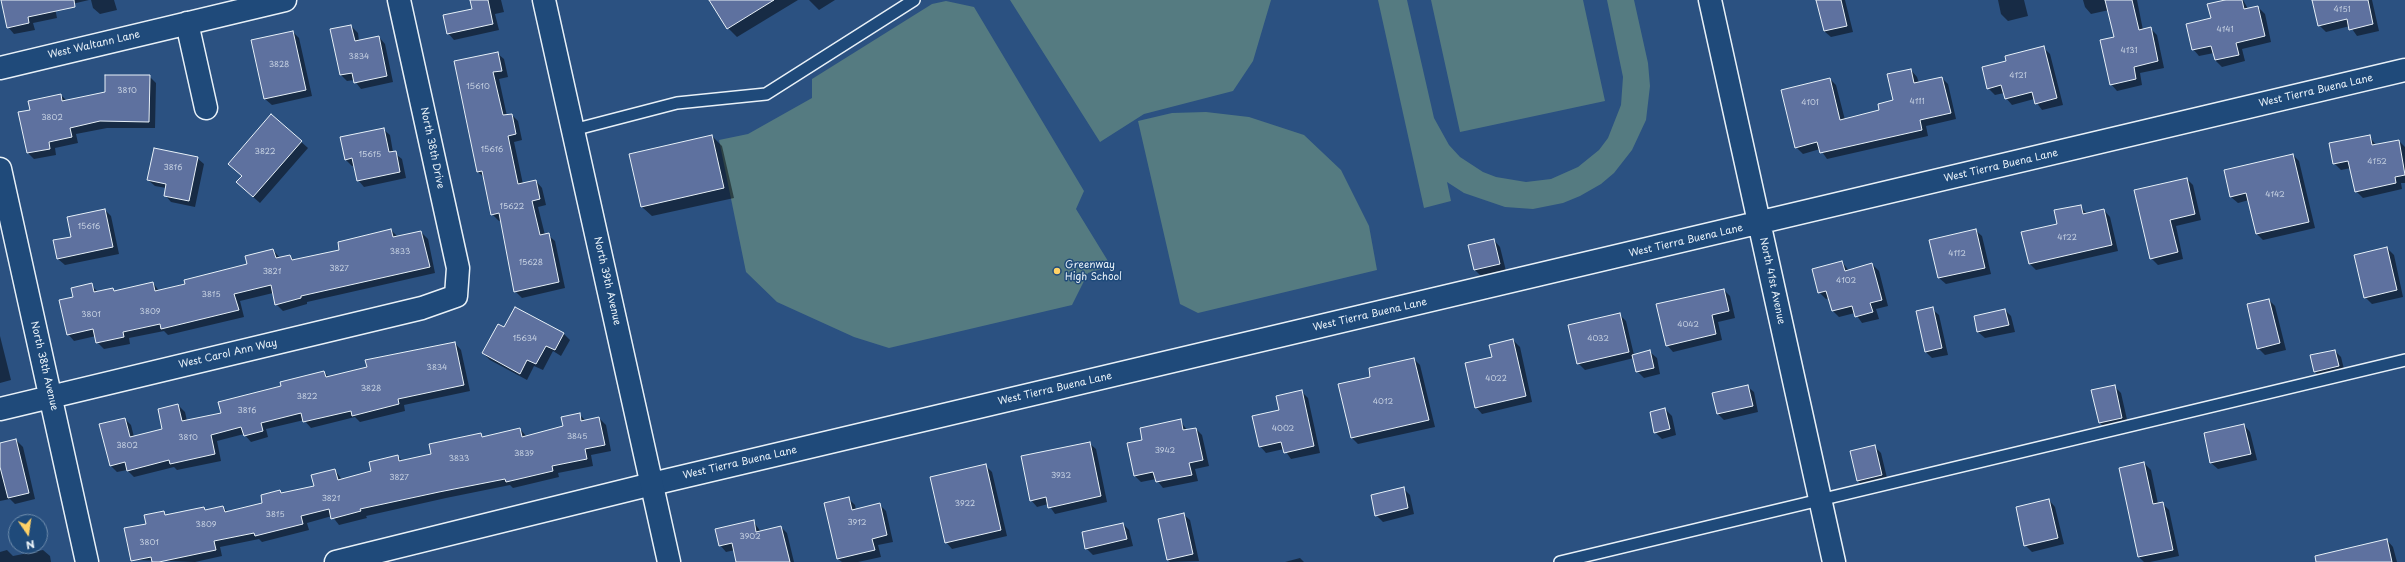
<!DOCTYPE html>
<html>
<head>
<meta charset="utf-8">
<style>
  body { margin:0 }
  #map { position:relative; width:2405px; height:562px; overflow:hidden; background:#2b5181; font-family:"Playpen Sans",sans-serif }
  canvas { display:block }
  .north { position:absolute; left:8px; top:514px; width:40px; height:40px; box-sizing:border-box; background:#1f4a7a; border:1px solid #6f8dac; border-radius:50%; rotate:167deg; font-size:11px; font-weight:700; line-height:16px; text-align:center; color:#e8f1f8 }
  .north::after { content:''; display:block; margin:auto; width:14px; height:18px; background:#ffd166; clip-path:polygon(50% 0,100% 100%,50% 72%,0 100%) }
</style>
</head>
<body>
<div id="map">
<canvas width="2405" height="562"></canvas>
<div class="north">N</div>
</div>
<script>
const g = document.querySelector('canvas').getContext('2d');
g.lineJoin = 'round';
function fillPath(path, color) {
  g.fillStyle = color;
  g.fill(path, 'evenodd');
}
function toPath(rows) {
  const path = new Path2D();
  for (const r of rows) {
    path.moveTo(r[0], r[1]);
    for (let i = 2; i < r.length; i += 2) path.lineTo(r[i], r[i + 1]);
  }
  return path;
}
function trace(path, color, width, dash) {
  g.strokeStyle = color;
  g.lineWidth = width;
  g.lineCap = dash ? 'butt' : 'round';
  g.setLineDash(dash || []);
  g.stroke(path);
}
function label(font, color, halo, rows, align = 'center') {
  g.font = font + ' "Playpen Sans",sans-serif';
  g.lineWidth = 3;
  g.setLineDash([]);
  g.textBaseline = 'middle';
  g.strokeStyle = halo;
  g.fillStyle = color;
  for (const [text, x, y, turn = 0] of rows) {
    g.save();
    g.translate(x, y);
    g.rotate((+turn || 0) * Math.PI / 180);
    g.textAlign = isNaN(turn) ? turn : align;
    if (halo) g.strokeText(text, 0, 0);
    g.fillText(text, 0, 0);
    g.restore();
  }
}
const green = toPath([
  [1010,0,1271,0,1253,61,1233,91,1144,114,1100,142],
  [1378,0,1407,0,1434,118,1449,145,1460,157,1483,172,1496,177,1526,182,1551,179,1578,167,1599,150,1608,138,1621,105,1623,77,1607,0,1634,0,1648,63,1650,86,1646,120,1632,150,1614,173,1601,184,1580,196,1563,203,1533,209,1505,207,1464,193,1447,182,1451,201,1424,208],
  [1431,0,1583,0,1605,101,1460,132],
  [946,1,974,7,1084,191,1076,209,1111,266,1088,273,1072,305,889,348,854,337,777,302,746,272,719,140,748,134,812,98,812,79,932,4],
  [1206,112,1249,117,1304,135,1341,170,1369,226,1377,270,1198,313,1180,304,1138,121,1172,113]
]);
const shadow = toPath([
  [2,0,89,0,55,8,57,18,33,23,35,30,14,34,8,27],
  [91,0,114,0,117,10,100,14,93,8],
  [471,0,501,0,504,12,495,14,499,30,454,40,448,33,473,10],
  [711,0,798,0,737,37,728,28],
  [809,0,835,0,819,10],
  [1817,0,1845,0,1853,32,1831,37,1824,31],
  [1998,0,2024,0,2028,16,2008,21,2001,14],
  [2083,0,2137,0,2143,30,2150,28,2157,35,2164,68,2140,73,2142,85,2117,91,2111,84,2115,38,2109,10,2091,14,2085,7],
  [2230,0,2243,0,2248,9,2258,7,2265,14,2271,42,2242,49,2245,61,2222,67,2215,60,2214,53,2199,56,2193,49,2212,19],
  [2313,0,2372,0,2379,31,2357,36,2350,26,2326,32,2319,25],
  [351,26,358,33,359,41,379,37,385,44,393,82,361,89,354,80,347,81,341,75],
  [293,32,299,38,312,96,272,105,265,99,252,41],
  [2043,47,2050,54,2063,105,2042,110,2034,99,2012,105,2006,98,2004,93,1995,95,1988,88,2008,62],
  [497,53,504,59,508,77,499,79,507,116,512,115,518,121,522,140,514,142,523,184,536,181,542,188,546,205,538,207,545,235,548,235,555,241,565,288,522,298,515,291,502,220,499,221,492,214,485,178,478,172,455,62],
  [1911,70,1917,77,1919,83,1942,78,1948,84,1956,119,1926,126,1928,136,1827,159,1820,149,1803,154,1796,147,1830,79,1836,85,1845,120,1880,110,1894,101],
  [149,76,156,83,155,128,107,128,76,134,78,143,55,148,56,155,34,159,28,153,20,113,31,111,61,95,67,101,106,93],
  [271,115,308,148,260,203,244,189,243,176],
  [383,129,390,135,393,152,402,159,406,178,364,187,358,180,355,166,352,166,346,160],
  [712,136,722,146,734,198,652,216,642,207,630,155],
  [2369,136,2376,145,2399,141,2405,147,2405,183,2401,183,2402,189,2363,198,2356,191,2351,168,2341,170,2334,163],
  [2293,155,2299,161,2315,228,2263,240,2257,234,2249,200,2238,203,2231,197],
  [197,158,204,164,195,207,171,202,165,195,166,188,155,186,148,180],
  [2187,179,2193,185,2201,220,2176,226,2183,259,2158,265,2151,258],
  [2080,206,2087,214,2104,210,2110,217,2118,251,2036,270,2030,264,2022,233,2058,225],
  [105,210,111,216,119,254,65,265,58,259,72,238],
  [391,230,397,236,421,232,428,239,435,273,307,302,307,304,283,311,276,304,273,293,240,301,244,317,168,335,164,331,129,338,130,344,104,349,97,342,96,336,74,341,68,334,74,298,91,285,98,292,113,289,115,291,153,283,159,291,248,265,273,250,280,258,290,256,295,261,341,251],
  [1975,230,1982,236,1991,274,1946,284,1939,278],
  [1494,240,1500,247,1506,271,1481,276,1475,270],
  [2387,248,2394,255,2403,297,2372,304,2365,297],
  [1842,262,1849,271,1872,264,1879,271,1888,306,1876,309,1879,319,1862,323,1855,313,1839,317,1833,311,1829,298,1826,299,1819,292],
  [1724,290,1730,296,1735,318,1718,322,1722,340,1673,352,1667,345],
  [2269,300,2275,306,2286,350,2265,355,2258,348],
  [516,308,564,334,570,340,561,356,553,351,543,370,534,366,527,380,490,360,483,353,504,329],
  [1932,309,1939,315,1948,355,1932,358,1926,352],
  [2005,310,2011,316,2015,332,1985,338,1978,332,1975,317],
  [1619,314,1626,321,1634,355,1650,352,1657,358,1660,374,1644,378,1637,371,1634,358,1585,370,1578,363],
  [0,336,11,380,0,383],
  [1513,340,1520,347,1532,402,1482,414,1476,407,1493,358],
  [455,343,461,350,470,391,404,405,405,411,360,422,355,417,311,428,304,420,266,429,268,437,251,442,244,434,217,441,221,461,177,470,174,467,134,477,127,470,117,472,111,466,125,419,131,425,134,437,163,429,178,405,185,412,187,421,222,414,282,386,324,372,329,377],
  [2335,351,2341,357,2345,373,2322,378,2315,372],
  [1414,359,1420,365,1435,427,1358,444,1352,438],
  [1747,386,1754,392,1758,412,1724,420,1718,414],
  [2114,386,2121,393,2128,424,2106,429,2100,423],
  [1301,391,1308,398,1320,453,1291,459,1284,449,1266,453,1260,446,1280,411],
  [1665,409,1672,416,1676,435,1662,439,1655,432],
  [580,415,586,421,599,418,606,425,611,451,591,455,593,466,558,473,559,477,513,488,510,485,446,498,366,516,367,518,339,525,332,516,307,523,309,530,262,542,259,539,220,547,222,556,195,562,132,560,147,524,164,512,167,516,204,508,206,511,223,507,228,512,264,504,280,491,283,494,315,487,335,470,342,480,373,472,398,456,402,461,432,455,481,434,484,438,520,429,527,437,564,427],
  [1180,421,1188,431,1196,429,1202,435,1209,466,1195,469,1198,481,1163,488,1156,479,1141,482,1135,476,1143,440],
  [2244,425,2250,432,2257,460,2218,469,2211,463,2205,434],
  [16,440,23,447,35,499,15,504,10,499,0,501,0,444],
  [1089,443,1096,449,1107,502,1055,514,1048,504,1037,507,1031,500],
  [1874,446,1881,453,1888,482,1864,487,1858,481],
  [2144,463,2151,470,2158,504,2163,504,2169,510,2179,556,2150,562,2144,562,2139,557],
  [986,466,992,472,1007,536,952,549,946,542],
  [1403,488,1410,495,1414,514,1383,522,1376,515],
  [848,498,855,505,856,510,879,504,886,511,893,542,878,545,881,557,858,562,842,562,838,559],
  [2049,500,2055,507,2064,544,2032,552,2025,545],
  [1183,514,1190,520,1199,561,1170,562,1168,560],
  [753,521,761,532,781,527,787,533,794,562,737,562,735,550,726,552,720,545],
  [1123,524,1129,530,1133,546,1093,555,1086,548],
  [2387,540,2393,547,2397,562,2338,562],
  [7,550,13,556,43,550,50,556,51,562,0,562,0,552],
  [1300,558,1304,562,1285,562]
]);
const building = toPath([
  [1,0,74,0,75,7,28,17,29,23,7,28,1,0],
  [470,0,488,0,493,24,447,34,443,15,472,9,470,0],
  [709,0,774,0,727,29,709,0],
  [1816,0,1841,0,1847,26,1824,31,1816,0],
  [2105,0,2132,0,2139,30,2151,27,2158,61,2134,67,2136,79,2110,85,2100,40,2114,37,2105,0],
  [2225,0,2242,0,2244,9,2258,6,2265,36,2236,43,2239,55,2215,60,2211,46,2192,50,2186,24,2211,18,2207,4,2225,0],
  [2312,0,2368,0,2373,24,2349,30,2347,19,2318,26,2312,0],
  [351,25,355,41,379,36,387,76,354,83,352,73,340,75,330,29,351,25],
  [293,31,306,90,264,99,251,40,293,31],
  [2044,46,2057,98,2035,104,2032,92,2005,99,2001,85,1987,89,1982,67,2006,61,2005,56,2044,46],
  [498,52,502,71,493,72,503,115,512,114,516,134,508,136,518,184,536,180,540,199,532,201,540,235,549,233,559,282,514,292,499,213,491,215,482,171,477,172,454,61,498,52],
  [1911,69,1914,83,1942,77,1951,113,1920,120,1922,130,1820,153,1817,142,1795,148,1781,90,1830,78,1840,120,1879,110,1878,104,1893,100,1887,74,1911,69],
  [105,75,150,75,149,122,100,121,70,128,72,137,49,142,50,149,27,153,18,112,30,110,28,101,61,94,62,101,105,92,105,75],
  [271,114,302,141,253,197,236,182,242,176,228,164,271,114],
  [384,128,389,152,396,151,400,172,357,181,352,158,345,160,340,137,384,128],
  [712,135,724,188,641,207,629,154,712,135],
  [2370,135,2372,145,2399,140,2405,175,2395,177,2396,183,2355,192,2348,161,2333,164,2329,143,2370,135],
  [154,148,198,157,189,201,164,196,166,184,147,180,154,148],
  [2293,154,2309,222,2256,234,2246,193,2230,197,2224,170,2293,154],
  [2187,178,2195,214,2170,220,2178,252,2150,259,2134,190,2187,178],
  [2081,205,2083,214,2104,209,2112,245,2029,264,2021,232,2057,224,2054,210,2081,205],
  [105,209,113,247,57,259,53,240,71,237,67,217,105,209],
  [391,229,393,237,421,231,430,267,301,296,301,298,275,305,271,285,234,294,239,310,161,329,160,324,123,332,124,337,96,343,93,329,67,335,59,300,73,297,71,288,92,283,94,292,113,288,114,291,153,282,155,291,185,284,184,280,247,264,245,256,273,249,276,258,290,255,292,260,339,250,338,242,391,229],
  [1976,229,1985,268,1938,278,1929,240,1976,229],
  [1494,239,1500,264,1474,270,1468,245,1494,239],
  [2387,247,2397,290,2364,298,2354,255,2387,247],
  [1842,261,1845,271,1872,263,1882,300,1870,303,1873,312,1855,317,1852,306,1832,311,1826,291,1818,293,1812,269,1842,261],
  [1724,289,1729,311,1712,315,1716,334,1666,346,1656,304,1724,289],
  [2269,299,2280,343,2257,349,2247,304,2269,299],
  [515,307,564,333,555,350,546,346,536,364,527,360,520,374,482,353,498,324,504,327,515,307],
  [1933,307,1942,348,1925,352,1916,311,1933,307],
  [2005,309,2009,325,1977,332,1974,316,2005,309],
  [1620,313,1629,352,1577,364,1568,325,1620,313],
  [1513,339,1526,396,1475,408,1465,363,1492,357,1489,345,1513,339],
  [455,342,464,385,398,399,399,404,352,416,351,411,303,422,301,413,261,423,263,431,244,436,241,427,211,435,215,454,170,464,169,460,127,471,125,462,110,466,99,424,125,418,130,437,162,429,158,409,178,404,182,421,221,413,218,402,281,386,280,382,324,371,326,377,367,367,365,360,455,342],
  [1650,350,1654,368,1636,372,1632,355,1650,350],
  [2335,350,2339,366,2314,372,2310,355,2335,350],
  [1414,358,1429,420,1351,438,1338,384,1370,377,1369,368,1414,358],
  [1748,385,1753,406,1717,414,1712,393,1748,385],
  [2115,385,2122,418,2099,423,2091,390,2115,385],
  [1302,390,1314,446,1284,453,1281,442,1259,447,1252,416,1279,410,1276,396,1302,390],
  [1665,408,1670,429,1654,433,1650,412,1665,408],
  [580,413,581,421,599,417,605,445,585,449,587,459,552,466,553,471,506,482,505,479,439,492,360,509,361,511,331,519,329,509,301,516,303,524,255,536,254,533,214,541,216,550,159,562,152,562,151,557,131,561,124,528,146,524,144,515,164,511,165,515,204,507,205,510,223,506,225,512,262,503,261,495,280,490,281,493,314,486,311,475,335,469,338,480,371,471,369,462,398,455,399,461,431,454,429,444,481,433,482,437,520,428,522,437,563,426,561,417,580,413],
  [1181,419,1183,430,1196,428,1203,460,1189,463,1192,475,1156,482,1153,472,1134,476,1127,443,1142,440,1140,428,1181,419],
  [2244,424,2251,454,2210,463,2204,433,2244,424],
  [16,439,29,493,8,498,0,467,0,443,16,439],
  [1090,442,1101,496,1048,508,1046,497,1030,501,1021,456,1090,442],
  [1875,445,1882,475,1857,481,1850,451,1875,445],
  [2144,462,2153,504,2163,502,2173,550,2138,557,2119,468,2144,462],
  [986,464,1001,530,945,543,930,477,986,464],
  [1404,487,1408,508,1375,516,1371,495,1404,487],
  [849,497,852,510,880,503,887,535,872,539,875,550,837,559,824,503,849,497],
  [2049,499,2058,538,2024,546,2016,507,2049,499],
  [1184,513,1193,554,1167,560,1158,519,1184,513],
  [754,520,756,532,781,526,790,562,736,562,732,543,719,546,715,529,754,520],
  [1123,523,1127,539,1085,549,1082,532,1123,523],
  [2387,539,2392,562,2316,562,2315,556,2387,539]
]);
const lane = toPath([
  [573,130,677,103,766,94,914,0],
  [1560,562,2405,360]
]);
const street = toPath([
  [1710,0,1834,562],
  [187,23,206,108],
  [0,68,285,0],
  [0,169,87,562],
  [0,409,422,308,456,296,458,268,399,0],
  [336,562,652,484,2405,70]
]);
const secondary = toPath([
  [544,0,669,562]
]);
const markers = [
  [1057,271,4,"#ffd166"]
];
const numberNames = [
  ["4151",2342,10],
  ["4141",2225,30],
  ["4131",2129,51],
  ["3834",359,57],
  ["3828",279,65],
  ["4121",2018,76],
  ["15610",478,87],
  ["3810",127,91],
  ["4111",1917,102],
  ["4101",1810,103],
  ["3802",52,118],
  ["15616",492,150],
  ["3822",265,152],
  ["15615",370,155],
  ["4152",2377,162],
  ["3816",173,168],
  ["4142",2275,195],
  ["15622",512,207],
  ["15616",89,227],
  ["4122",2067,238],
  ["3833",400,252],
  ["4112",1957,254],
  ["15628",531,263],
  ["3827",339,269],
  ["3821",272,272],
  ["4102",1846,281],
  ["3815",211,295],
  ["3809",150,312],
  ["3801",91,315],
  ["4042",1688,325],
  ["15634",525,339],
  ["4032",1598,339],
  ["3834",437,368],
  ["4022",1496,379],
  ["3828",371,389],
  ["3822",307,397],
  ["4012",1383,402],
  ["3816",247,411],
  ["4002",1283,429],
  ["3845",577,437],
  ["3810",188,438],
  ["3802",127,446],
  ["3942",1165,451],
  ["3839",524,454],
  ["3833",459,459],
  ["3932",1061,476],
  ["3827",399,478],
  ["3821",331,499],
  ["3922",965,504],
  ["3815",275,515],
  ["3912",857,523],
  ["3809",206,525],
  ["3902",750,537],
  ["3801",149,543]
];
const streetNames = [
  ["West Waltann Lane",94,45,-13],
  ["West Tierra Buena Lane",2316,91,-13],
  ["North 38th Drive",432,148,78],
  ["West Tierra Buena Lane",2001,166,-13],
  ["West Tierra Buena Lane",1686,241,-13],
  ["North 39th Avenue",607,281,77],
  ["North 41st Avenue",1772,281,78],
  ["West Tierra Buena Lane",1370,315,-13],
  ["West Carol Ann Way",228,354,-13],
  ["North 38th Avenue",44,366,77],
  ["West Tierra Buena Lane",1055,389,-13],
  ["West Tierra Buena Lane",740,463,-13]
];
const poiNames = [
  ["Greenway",1065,265],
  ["High School",1065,277]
];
fillPath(green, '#557b81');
fillPath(shadow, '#0007');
fillPath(building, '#5e719f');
trace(building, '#e8f1f8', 1);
trace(lane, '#e8f1f8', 14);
trace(street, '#e8f1f8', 25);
trace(secondary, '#e8f1f8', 25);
trace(lane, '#1f4a7a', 11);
trace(street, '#1f4a7a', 22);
trace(secondary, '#1f4a7a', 22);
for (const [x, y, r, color] of markers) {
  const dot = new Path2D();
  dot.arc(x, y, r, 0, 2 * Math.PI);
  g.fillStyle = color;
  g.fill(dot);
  trace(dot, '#1f4a7a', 1.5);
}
label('8px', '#c6d1e2', null, numberNames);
label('10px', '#e8f1f8', '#1f4a7a', streetNames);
label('10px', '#e8f1f8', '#1f4a7a', poiNames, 'left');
</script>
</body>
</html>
